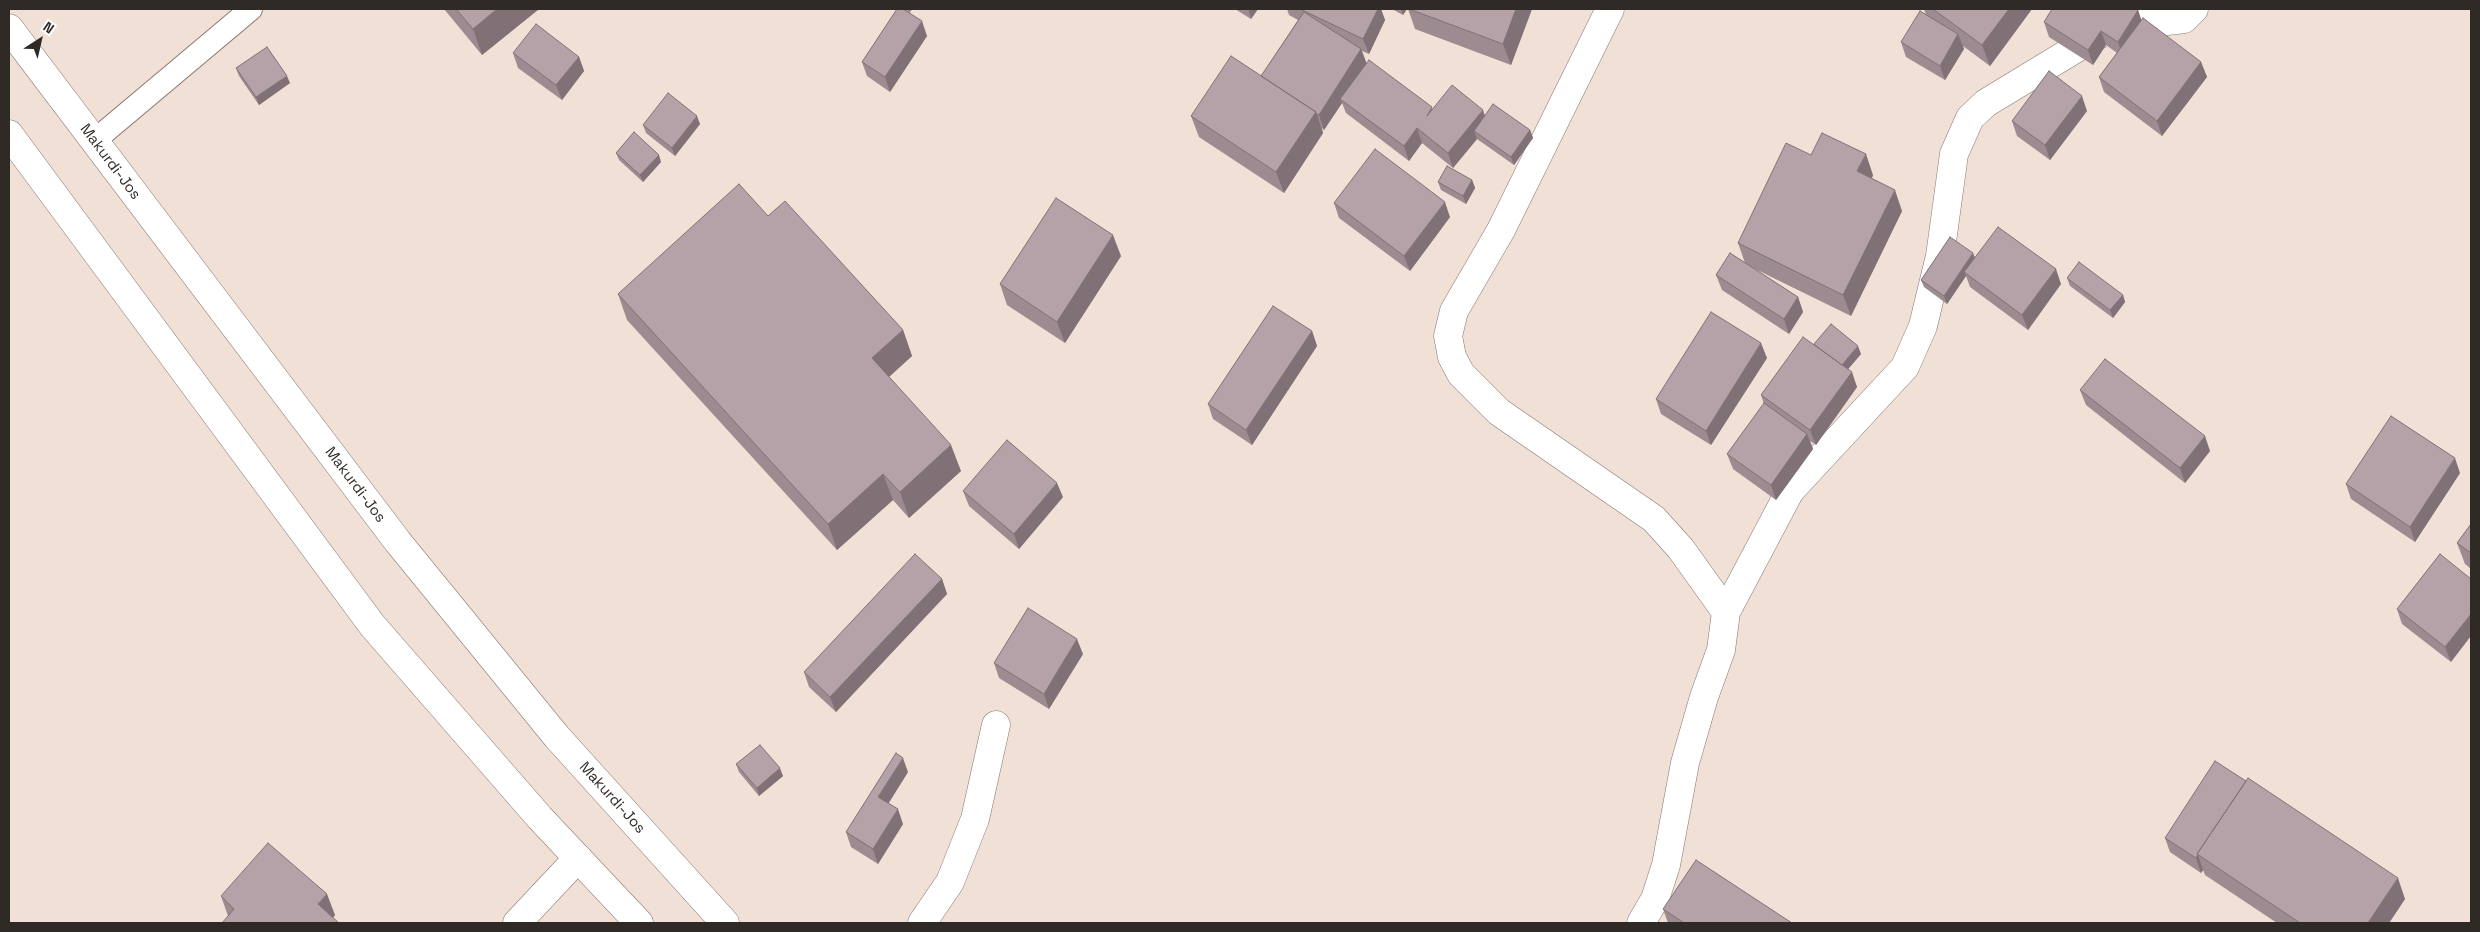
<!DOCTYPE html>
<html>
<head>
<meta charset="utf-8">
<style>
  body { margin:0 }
  #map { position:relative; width:2480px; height:932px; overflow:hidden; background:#f1e0d6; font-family:"Space Grotesk",sans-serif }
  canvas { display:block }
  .frame { position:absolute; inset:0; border:10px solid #302a26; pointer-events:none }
  .north { position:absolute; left:15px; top:15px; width:50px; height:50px; -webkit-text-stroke:4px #fff; paint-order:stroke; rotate:35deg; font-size:14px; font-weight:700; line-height:20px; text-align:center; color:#302a26 }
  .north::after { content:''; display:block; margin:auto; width:18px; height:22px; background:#302a26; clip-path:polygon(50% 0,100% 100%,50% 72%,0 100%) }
</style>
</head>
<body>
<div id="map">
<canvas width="2480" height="932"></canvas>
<div class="frame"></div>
<div class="north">N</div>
</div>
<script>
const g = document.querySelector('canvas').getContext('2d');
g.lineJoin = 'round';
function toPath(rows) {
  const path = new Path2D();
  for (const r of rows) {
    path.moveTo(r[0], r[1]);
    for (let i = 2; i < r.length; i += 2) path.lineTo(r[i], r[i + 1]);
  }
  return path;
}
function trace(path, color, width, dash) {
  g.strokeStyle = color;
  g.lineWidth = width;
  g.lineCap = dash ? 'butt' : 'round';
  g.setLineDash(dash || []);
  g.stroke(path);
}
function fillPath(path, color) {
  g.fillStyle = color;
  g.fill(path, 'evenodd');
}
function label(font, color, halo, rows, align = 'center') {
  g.font = font + ' "Space Grotesk",sans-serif';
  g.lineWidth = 4;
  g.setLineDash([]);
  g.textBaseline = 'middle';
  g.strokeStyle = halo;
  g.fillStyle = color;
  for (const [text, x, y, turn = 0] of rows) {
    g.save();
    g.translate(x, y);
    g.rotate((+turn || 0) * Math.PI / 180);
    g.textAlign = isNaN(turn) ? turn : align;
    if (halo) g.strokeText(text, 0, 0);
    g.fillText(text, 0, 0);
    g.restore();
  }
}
const lane = toPath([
  [94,141,251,9]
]);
const street = toPath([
  [1610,9,1501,230,1454,311,1448,336,1452,357,1461,374,1499,412,1654,519,1681,549,1726,612],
  [517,923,578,858],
  [922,923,950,882,975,819,996,725],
  [1641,923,1655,899,1666,865,1685,763,1704,697,1721,650,1726,612,1790,491,1905,367,1923,326,1940,256,1954,154,1970,118,1986,103,2098,35,2120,9,2136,13,2159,22,2184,19,2194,9]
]);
const highway = toPath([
  [9,28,398,542,557,737,725,923],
  [9,134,372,625,540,818,639,923]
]);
const wall = toPath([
  [444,9,539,9,482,55],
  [897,9,912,9,910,13,906,10,927,36,890,92,867,76,862,62],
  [1235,9,1258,9,1251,19],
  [1287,9,1381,9,1385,20,1369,54,1362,51,1366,63,1433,109,1485,115,1530,130,1533,138,1514,165,1477,139,1453,168,1422,143,1409,161,1346,113,1342,103,1324,130,1322,128,1323,133,1284,193,1199,137,1191,116,1261,76,1298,20,1289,15],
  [1392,9,1407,9,1403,15],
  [1408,9,1532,9,1511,65,1415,29],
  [1924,9,2032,9,1990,66,1963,46,1964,49,1945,80,1906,57,1901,42,1926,15],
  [2138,10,2141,20,2201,62,2207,77,2162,136,2104,92,2099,77,2117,53,2106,45,2093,65,2049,37,2044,22],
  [513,53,579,57,584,71,562,100,518,68],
  [236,68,290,83,259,105,239,76],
  [2087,111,2050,160,2017,136,2012,121],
  [700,124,675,156,646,133,643,125],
  [616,153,661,162,643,182,619,160],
  [1811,155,1873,175,1872,178,1902,211,1851,316,1751,267,1798,297,1803,312,1789,334,1722,290,1716,275,1745,263,1738,243],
  [1472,180,1475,188,1466,204,1441,190,1438,182],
  [1334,203,1450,217,1410,271,1339,218],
  [768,216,903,330,912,356,889,377,961,471,909,518,893,500,837,550,627,320,618,294],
  [1121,256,1065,343,1007,305,1000,284],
  [1975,257,2061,284,2028,330,1970,287,1966,276,1947,304,1924,287,1921,280],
  [2067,278,2123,295,2125,302,2113,318,2070,286],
  [1312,331,1317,346,1252,445,1213,419,1208,404],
  [1814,345,1861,354,1848,369,1857,387,1816,445,1810,441,1813,449,1776,500,1733,469,1727,454,1764,404,1761,395],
  [1767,358,1711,445,1661,414,1656,399],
  [2080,390,2210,451,2185,483,2086,405],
  [2460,473,2415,542,2351,499,2346,484],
  [963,491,1063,497,1019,549,969,506],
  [2471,524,2471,569,2465,564,2457,543],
  [2440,554,2451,662,2402,624,2397,609],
  [942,579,947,594,836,712,809,687,804,672],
  [1083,654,1049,709,999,678,994,663],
  [736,764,783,776,759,796,739,772],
  [908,772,888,804,903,824,878,864,851,847,846,832],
  [2165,838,2405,899,2389,923,2277,923,2205,875,2203,870,2201,873,2170,852],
  [221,896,335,915,333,918,228,916],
  [1663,909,1792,923,1668,923]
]);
const shadedWall = toPath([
  [497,9,539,9,482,55,473,29],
  [1250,9,1258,9,1251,19,1249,11],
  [1378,9,1381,9,1385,20,1369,54,1363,39],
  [1401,9,1407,9,1403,15],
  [1516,9,1532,9,1511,65,1503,44],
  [2009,9,2032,9,1990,66,1982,45],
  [2138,10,2143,25,2123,57,2118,42],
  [922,21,927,36,890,92,885,77],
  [2101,31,2106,45,2093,65,2088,50],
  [1958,34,1964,49,1945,80,1940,66],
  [1361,49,1367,64,1340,99,1342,103,1324,130,1319,115],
  [579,57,584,71,562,100,556,85],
  [2201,62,2207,77,2162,136,2157,121],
  [287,76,290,83,259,105,256,97],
  [2082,96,2087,111,2050,160,2045,145],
  [1483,110,1488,125,1474,131,1477,139,1453,168,1448,153],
  [1316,112,1323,133,1284,193,1276,172],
  [697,116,700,124,675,156,672,148],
  [1417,128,1422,143,1409,161,1404,146],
  [1530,130,1533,138,1514,165,1511,157],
  [1866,154,1873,175,1865,192,1857,171],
  [659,155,661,162,643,182,640,175],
  [1472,180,1475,188,1466,204,1463,196],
  [1895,190,1902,211,1851,316,1843,295],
  [1445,202,1450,217,1410,271,1404,256],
  [1113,235,1121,256,1065,343,1057,322],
  [1973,253,1976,260,1964,272,1966,276,1947,304,1944,296],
  [2056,269,2061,284,2028,330,2022,315],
  [2123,295,2125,302,2113,318,2110,310],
  [1798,297,1803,312,1789,334,1784,319],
  [903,330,912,356,881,384,872,358],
  [1312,331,1317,346,1252,445,1246,430],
  [1761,343,1767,358,1711,445,1706,431],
  [1858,346,1861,354,1843,375,1840,367],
  [1852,372,1857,387,1816,445,1810,430],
  [1807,434,1813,449,1776,500,1771,485],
  [2205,436,2210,451,2185,483,2180,468],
  [951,445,961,471,909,518,900,492],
  [2455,458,2460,473,2415,542,2410,527],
  [883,474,893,500,837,550,828,524],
  [1057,483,1063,497,1019,549,1014,534],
  [942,579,947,594,836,712,830,697],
  [2471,614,2471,636,2451,662,2445,647],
  [1077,639,1083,654,1049,709,1044,694],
  [903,758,908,772,883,812,878,797],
  [780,768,783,776,759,796,757,788],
  [898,809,903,824,878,864,873,849],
  [2198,855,2203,870,2201,873,2196,858],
  [2398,878,2405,899,2389,923,2368,923],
  [327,894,335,915,328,923,318,904]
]);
const building = toPath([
  [456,9,497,9,473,29,456,9],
  [897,9,903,9,922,21,885,77,862,62,897,9],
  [1300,9,1378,9,1363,39,1300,9],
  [1409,9,1516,9,1503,44,1409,9],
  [1933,9,2009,9,1982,45,1933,9],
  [2052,9,2135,9,2138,10,2118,42,2101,31,2088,50,2044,22,2052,9],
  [1920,11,1958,34,1940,66,1901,42,1920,11],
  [1304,12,1361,49,1319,115,1315,113,1316,112,1261,76,1304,12],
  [2143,18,2201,62,2157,121,2099,77,2143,18],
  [536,24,579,57,556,85,513,53,536,24],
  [267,47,287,76,256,97,236,68,267,47],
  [1231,56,1316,112,1276,172,1191,116,1231,56],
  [1369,60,1432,107,1427,116,1452,85,1483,110,1448,153,1417,128,1404,146,1340,99,1369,60],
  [2049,71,2082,96,2045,145,2012,121,2049,71],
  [668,93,697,116,672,148,643,125,668,93],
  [1493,104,1530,130,1511,157,1474,131,1493,104],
  [634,132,659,155,640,175,616,153,634,132],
  [1822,133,1866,154,1857,171,1895,190,1843,295,1738,243,1786,143,1811,155,1822,133],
  [1375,149,1445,202,1404,256,1334,203,1375,149],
  [1447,166,1472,180,1463,196,1438,182,1447,166],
  [739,184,768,216,785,201,903,330,872,358,951,445,900,492,883,474,828,524,618,294,739,184],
  [1056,198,1113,235,1057,322,1000,284,1056,198],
  [1998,227,2056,269,2022,315,1964,272,1998,227],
  [1950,237,1973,253,1944,296,1921,280,1950,237],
  [1730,253,1798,297,1784,319,1716,275,1730,253],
  [2079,262,2123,295,2110,310,2067,278,2079,262],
  [1273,306,1312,331,1246,430,1208,404,1273,306],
  [1711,312,1761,343,1706,431,1656,399,1711,312],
  [1831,324,1858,346,1842,365,1820,349,1814,344,1831,324],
  [1803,337,1852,372,1810,430,1761,395,1803,337],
  [2105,359,2205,436,2180,468,2080,390,2105,359],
  [1764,403,1807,434,1771,485,1727,454,1764,403],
  [2391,416,2455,458,2410,527,2346,484,2391,416],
  [1007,440,1057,483,1014,534,963,491,1007,440],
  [2471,524,2471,553,2457,543,2471,524],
  [915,554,942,579,830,697,804,672,915,554],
  [2440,554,2471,579,2471,614,2445,647,2397,609,2440,554],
  [1028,608,1077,639,1044,694,994,663,1028,608],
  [760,745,780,768,757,788,736,764,760,745],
  [896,753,903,758,878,797,898,809,873,849,846,832,896,753],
  [2215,761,2246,781,2197,854,2198,855,2196,858,2165,838,2215,761],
  [2248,778,2398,878,2368,923,2300,923,2197,854,2248,778],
  [268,843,327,894,318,904,339,923,222,923,234,909,221,896,268,843],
  [1696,860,1792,923,1684,923,1663,909,1696,860]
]);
const streetNames = [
  ["Makurdi-Jos",110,162,53],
  ["Makurdi-Jos",355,485,53],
  ["Makurdi-Jos",612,798,48]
];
trace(lane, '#87776f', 24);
trace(street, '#87776f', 29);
trace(highway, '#87776f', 29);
trace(lane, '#fff', 22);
trace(street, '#fff', 28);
trace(highway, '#fff', 28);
fillPath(wall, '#9c8b90');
fillPath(shadedWall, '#7f7176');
fillPath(building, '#b5a2a8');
trace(building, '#7f7176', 1);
label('15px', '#302a26', '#fff', streetNames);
</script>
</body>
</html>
